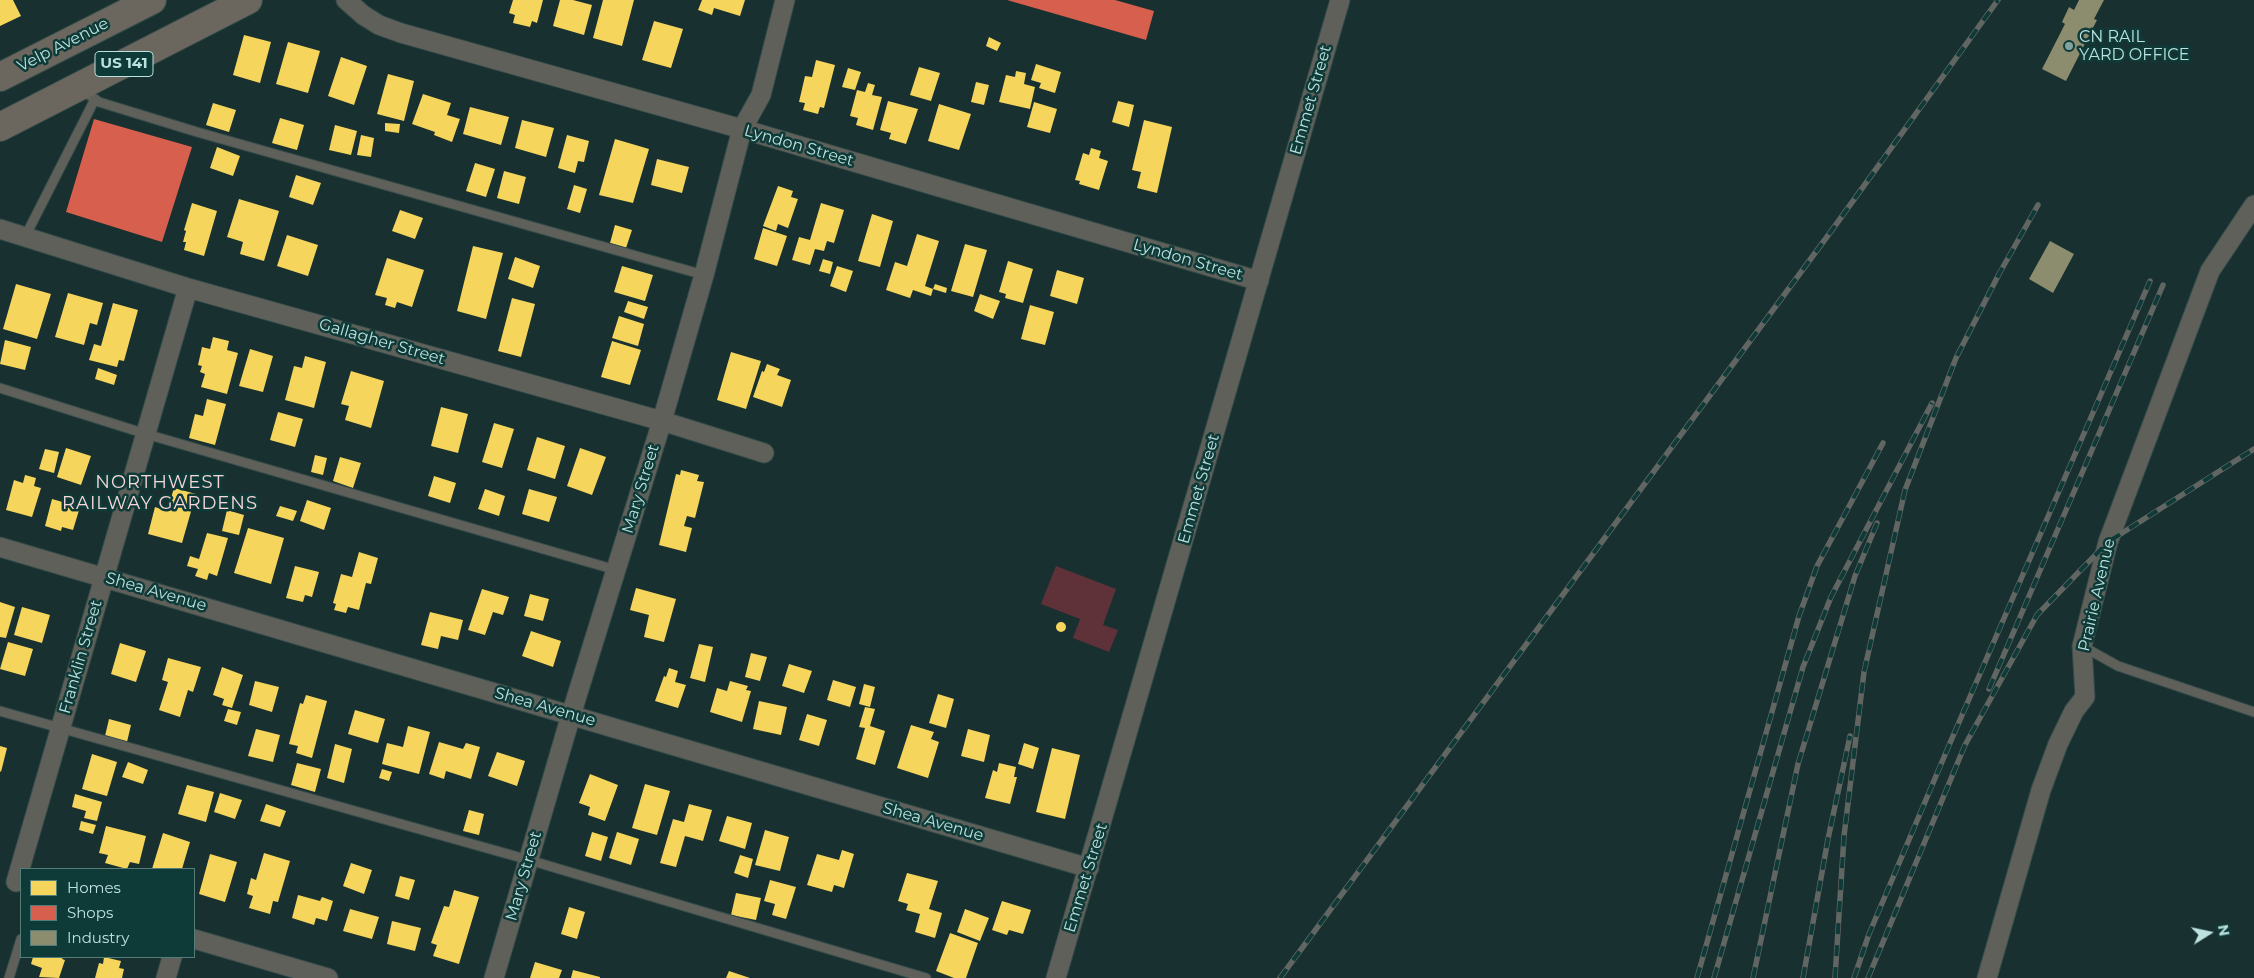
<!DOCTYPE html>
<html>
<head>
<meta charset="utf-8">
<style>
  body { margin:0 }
  #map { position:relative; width:2254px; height:978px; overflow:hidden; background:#18302f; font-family:Montserrat,sans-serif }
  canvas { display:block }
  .legend { position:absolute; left:20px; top:868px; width:175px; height:90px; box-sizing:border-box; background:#0e3a38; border:1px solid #547d7a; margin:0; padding:6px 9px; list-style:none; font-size:15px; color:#bce1de }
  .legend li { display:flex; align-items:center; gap:10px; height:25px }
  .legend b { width:25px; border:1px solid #547d7a }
  .north { position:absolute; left:2184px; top:908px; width:50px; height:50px; -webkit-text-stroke:4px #0e3a38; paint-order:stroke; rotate:80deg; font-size:14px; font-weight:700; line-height:20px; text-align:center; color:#bce1de }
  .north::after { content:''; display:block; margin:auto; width:18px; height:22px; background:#bce1de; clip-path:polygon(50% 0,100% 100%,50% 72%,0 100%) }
</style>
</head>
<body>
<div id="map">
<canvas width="2254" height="978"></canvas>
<ul class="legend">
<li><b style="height:14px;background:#f6d55c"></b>Homes</li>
<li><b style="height:14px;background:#d6604d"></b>Shops</li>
<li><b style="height:14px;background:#8c8c6e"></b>Industry</li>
</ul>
<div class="north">N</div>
</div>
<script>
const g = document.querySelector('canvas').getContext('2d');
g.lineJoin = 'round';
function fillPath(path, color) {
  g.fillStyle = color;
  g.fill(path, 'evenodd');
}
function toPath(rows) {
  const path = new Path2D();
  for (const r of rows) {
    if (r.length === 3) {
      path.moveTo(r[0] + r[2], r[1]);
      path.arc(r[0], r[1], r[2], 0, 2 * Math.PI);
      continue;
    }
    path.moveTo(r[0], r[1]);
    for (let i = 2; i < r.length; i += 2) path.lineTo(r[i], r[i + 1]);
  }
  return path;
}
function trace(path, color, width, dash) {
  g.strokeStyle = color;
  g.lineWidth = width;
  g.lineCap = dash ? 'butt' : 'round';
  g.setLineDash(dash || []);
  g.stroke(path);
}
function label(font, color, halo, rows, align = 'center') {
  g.font = font + ' Montserrat,sans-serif';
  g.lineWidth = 5;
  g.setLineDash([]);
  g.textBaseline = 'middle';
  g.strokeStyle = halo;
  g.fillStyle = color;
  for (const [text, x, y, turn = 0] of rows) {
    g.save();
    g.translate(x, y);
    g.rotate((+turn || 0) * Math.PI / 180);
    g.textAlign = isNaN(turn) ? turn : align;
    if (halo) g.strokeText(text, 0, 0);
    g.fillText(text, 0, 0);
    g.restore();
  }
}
const green = toPath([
  [1056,566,1116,589,1103,625,1118,630,1109,652,1073,638,1080,619,1041,604]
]);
const homes = toPath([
  [0,0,13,0,21,16,0,26],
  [513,0,543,0,537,23,532,21,530,27,513,23,515,15,509,13],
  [560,0,573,0,592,5,584,35,553,26],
  [603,0,634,0,622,46,593,38],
  [702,0,745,0,740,16,714,8,712,15,698,10],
  [654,21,683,29,671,68,642,60],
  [244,35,271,42,260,83,233,75],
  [989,37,1001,43,997,51,986,46],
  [288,42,320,51,308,93,276,84],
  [341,57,367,66,354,105,328,96],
  [816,60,835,65,824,108,820,107,818,114,803,110,805,103,799,102,805,76,812,77],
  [1036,64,1061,72,1055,93,1039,88,1041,83,1031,80],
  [919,67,940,73,931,101,910,95],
  [848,68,861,72,855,90,842,87],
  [1016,71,1026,73,1024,84,1035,87,1030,109,999,102,1006,75,1015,77],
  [388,74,414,81,404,121,377,114],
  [976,82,989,85,984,105,971,102],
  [868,83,875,85,872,95,882,97,873,130,856,125,858,118,850,116,857,90,865,92],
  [423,94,451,103,447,115,460,119,452,142,434,135,435,132,412,124],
  [888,101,918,109,906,144,889,139,891,133,880,130],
  [1118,101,1134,105,1129,127,1112,122],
  [1034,102,1057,109,1050,133,1027,127],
  [213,103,236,110,229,132,206,125],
  [939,104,971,114,959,150,928,141],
  [470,107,509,117,501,145,463,134],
  [280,118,304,125,297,150,272,143],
  [522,120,554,128,546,157,515,148],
  [1144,120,1172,127,1157,193,1137,188,1141,172,1132,170],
  [385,123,400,124,399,133,385,131],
  [335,125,357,131,351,155,329,150],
  [361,135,374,138,371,157,357,155],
  [567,135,589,141,584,162,578,161,575,173,558,168],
  [615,139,649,149,633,203,599,195],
  [217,147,240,156,233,176,210,168],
  [1091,148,1101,151,1099,158,1108,161,1099,190,1079,184,1080,181,1075,180,1083,153,1089,155],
  [657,159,689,167,682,193,651,185],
  [475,163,495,169,486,197,466,191],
  [504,171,526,177,519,204,497,198],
  [296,175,321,183,313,205,289,197],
  [574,185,587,189,580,213,567,209],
  [778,186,793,191,791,197,798,199,788,228,778,224,776,231,763,226],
  [239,199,279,211,264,261,240,254,243,242,227,237],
  [192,203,217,211,204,256,184,250,186,242,183,242,186,231,184,230],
  [821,203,844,210,834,243,827,241,824,251,815,249,810,265,792,260,799,237,810,240],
  [400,210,423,218,415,239,392,231],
  [872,214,893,221,880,267,858,261],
  [615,225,632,230,626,248,610,243],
  [763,228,787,236,777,266,754,259],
  [917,234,939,241,925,286,933,289,931,296,913,290,910,298,886,290,895,262,907,266],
  [287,235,318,245,308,276,277,266],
  [965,244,987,250,973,297,951,291],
  [473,246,503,253,486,319,457,311],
  [515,257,540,266,533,288,508,279],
  [387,258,424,270,412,307,397,302,395,308,385,305,387,298,375,295],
  [823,259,833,262,830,274,819,271],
  [1008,261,1033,269,1023,303,1005,298,1006,294,999,292],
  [622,266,653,275,645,301,614,292],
  [837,266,853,271,846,292,830,286],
  [1057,270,1084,278,1077,304,1050,296],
  [16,284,51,294,37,339,3,329],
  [935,284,947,288,946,293,933,289],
  [68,293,103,303,97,325,90,323,84,345,55,337],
  [980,294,1000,301,993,319,974,311],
  [512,298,535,304,521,357,498,351],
  [628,301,648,307,644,319,624,312],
  [113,303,138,310,124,361,119,360,117,367,89,360,94,344,101,346],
  [1030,305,1054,312,1045,345,1021,339],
  [619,316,644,324,638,346,612,338],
  [213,337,229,341,227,350,238,353,227,394,201,387,205,374,200,372,202,366,198,365,202,347,210,349],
  [5,340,31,347,25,370,0,364],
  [612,341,641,350,630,385,601,377],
  [250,349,273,356,263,392,239,386],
  [731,352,761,361,746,409,717,400],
  [305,356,326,362,314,408,285,400,294,366,302,368],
  [767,364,780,369,777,375,791,380,782,407,753,397,762,371,764,372],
  [98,368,117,375,114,385,95,379],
  [351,371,384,381,371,428,345,420,349,406,341,404],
  [207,399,226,404,215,445,189,438,195,414,203,416],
  [441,407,468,414,458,453,431,446],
  [278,412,303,419,295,447,270,440],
  [494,423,514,429,502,468,482,462],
  [537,437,565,446,555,479,527,470],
  [66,448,91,456,81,485,57,477],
  [580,448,606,457,592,495,567,486],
  [45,449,59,452,54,473,39,469],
  [315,455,327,458,323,475,311,472],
  [340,457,361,463,353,488,333,481],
  [681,470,699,475,697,481,704,482,695,518,687,516,684,526,692,528,686,552,659,545,676,474,680,475],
  [25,475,36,478,34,486,41,488,32,517,6,510,14,480,23,483],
  [434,476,456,483,450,503,428,496],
  [174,488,196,494,182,543,148,534,155,507,167,511],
  [485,489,505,496,499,516,478,509],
  [529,489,557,497,549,522,522,514],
  [52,499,80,507,73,530,62,527,61,531,45,526],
  [307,500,331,508,324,530,300,521],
  [280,506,297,511,293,521,276,516],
  [227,510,244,515,239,535,222,531],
  [248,528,284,538,271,584,234,573],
  [207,533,228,538,217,576,209,573,207,580,195,576,198,569,187,566,190,556,199,559],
  [359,552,378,558,371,584,366,583,359,610,348,607,346,613,334,610,336,604,333,603,341,574,352,577],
  [295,566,319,572,312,597,305,595,303,602,286,598],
  [636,588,676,599,664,642,644,637,649,615,630,610],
  [482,589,509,597,503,615,493,612,485,635,468,630],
  [530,594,549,599,543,621,524,616],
  [0,602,15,607,6,638,0,637],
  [22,607,50,615,42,643,14,635],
  [430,612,463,620,458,640,441,636,438,649,421,645],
  [1061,627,5],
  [531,631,561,641,553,667,522,656],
  [8,642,33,649,25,676,0,669],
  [120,643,146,651,136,682,111,674],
  [699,644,713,647,705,682,690,678],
  [751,653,767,657,760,681,745,677],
  [168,658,201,667,193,692,188,690,180,717,159,710,168,682,162,680],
  [789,664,812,671,804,693,782,686],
  [222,667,243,675,232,708,222,705,224,699,213,695],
  [669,668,678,671,675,682,686,685,678,708,655,701,664,676,666,677],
  [833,680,856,687,850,707,827,700],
  [255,681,279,687,272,712,249,705],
  [730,681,748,686,746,690,751,691,742,722,710,712,717,688,727,691],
  [864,684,875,687,870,707,859,704],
  [938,694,954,699,946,728,929,723],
  [306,695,327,701,312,758,296,753,298,746,289,744,300,703,303,704],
  [759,701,787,707,781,735,753,729],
  [865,707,875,709,870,726,885,731,875,765,856,759,865,728,859,727],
  [228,709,241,712,237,725,224,721],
  [355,710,385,719,378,743,348,734],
  [807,714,827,720,819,746,799,740],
  [109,719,131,725,127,742,105,736],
  [911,725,934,732,931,739,939,742,928,778,897,768],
  [408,726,430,732,419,774,382,764,387,743,403,747],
  [256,729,280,735,273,762,248,756],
  [968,729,990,735,984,762,961,756],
  [439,742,463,749,466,743,480,747,471,779,446,771,444,779,429,774],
  [1024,743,1039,748,1033,769,1018,764],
  [335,744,352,749,344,783,327,778],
  [0,746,7,748,1,772,0,771],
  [1052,748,1080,755,1065,819,1036,812],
  [497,752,525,761,517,786,488,776],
  [92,754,117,762,107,796,82,789],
  [128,762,148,770,143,784,122,777],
  [297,763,321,769,315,792,291,785],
  [999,763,1016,767,1014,777,1017,777,1010,804,985,798,993,770,997,772],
  [382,769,392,772,389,781,379,778],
  [590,774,618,785,605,821,588,815,590,807,579,803],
  [645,784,670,791,657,835,632,828],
  [187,785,214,792,206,822,178,814],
  [220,793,242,800,235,819,214,812],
  [75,794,102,802,97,821,84,818,86,811,72,807],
  [266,804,286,811,280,827,260,821],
  [689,804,712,810,703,841,685,836,676,867,660,863,673,819,684,822],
  [469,810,484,814,479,835,463,831],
  [727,816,752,823,745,849,719,841],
  [81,821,96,825,93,834,79,830],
  [106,826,146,836,139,864,130,862,127,869,105,863,108,855,99,853],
  [765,830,789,837,780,871,755,865],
  [592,832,608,837,601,861,585,856],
  [617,832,639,839,631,865,609,858],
  [163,833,190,842,182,869,152,869],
  [842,850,854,854,844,888,834,885,832,892,807,885,817,854,839,860],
  [264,853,290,861,278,902,273,901,270,914,249,908,253,896,247,894,251,878,256,880],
  [210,854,237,862,225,902,199,894],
  [740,855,753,859,748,878,734,873],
  [351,863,372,870,364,894,343,886],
  [907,873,938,881,929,909,942,913,935,938,915,932,920,914,906,910,908,904,898,901],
  [400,876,415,880,409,900,395,896],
  [770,880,796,887,786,919,772,915,775,904,764,901],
  [454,890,479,897,459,964,433,956,437,945,431,943,444,906,449,907],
  [736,893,761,898,756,920,731,915],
  [298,895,320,901,322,897,333,901,327,921,316,918,314,925,292,918],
  [1002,901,1031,910,1023,934,1009,930,1007,935,992,930],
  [569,907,585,912,577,939,561,934],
  [350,909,379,917,372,939,343,931],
  [965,909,989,918,980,941,957,932],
  [392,921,421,928,415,951,387,944],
  [950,933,978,943,966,978,954,978,936,971],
  [33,957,63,957,62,959,65,960,59,978,39,977,42,968,31,964],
  [104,957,121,961,119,968,124,969,122,978,95,978,99,963,103,964],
  [535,962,562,970,559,978,530,978],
  [573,970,600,977,600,978,571,978],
  [729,971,750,978,726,978]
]);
const shops = toPath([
  [1007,0,1115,0,1154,11,1146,40],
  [94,119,192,147,162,242,66,212]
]);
const industry = toPath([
  [2079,0,2104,0,2094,19,2097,20,2066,81,2042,69,2065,24,2062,22,2069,7,2074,10],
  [2050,241,2074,254,2053,293,2029,279]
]);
const lane = toPath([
  [82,90,99,102,197,132,704,275],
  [25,237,95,99],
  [0,388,146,434,616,570],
  [2082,646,2118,666,2254,712],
  [0,711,529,860,926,978],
  [9,978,21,939]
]);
const street = toPath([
  [346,0,363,15,379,25,401,33,742,129,1259,281],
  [0,229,188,288,662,421,764,453],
  [0,547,1089,868],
  [16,882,188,288],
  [194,939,328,978],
  [166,978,172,957],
  [494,978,571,715,662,421,704,275,742,129,761,95,785,0],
  [1056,978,1340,0],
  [1987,978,2041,790,2058,744,2074,711,2085,697,2082,646,2108,542,2210,271,2254,205]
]);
const primary = toPath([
  [0,77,152,0],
  [0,127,248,0]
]);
const rail = toPath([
  [1989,689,2163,285],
  [1280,978,1832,230,1998,0],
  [1697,978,1799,616,1817,566,1883,443],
  [1714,978,1803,667,1831,597,1932,403],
  [1753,978,1798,764,1855,576,1877,523],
  [1803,978,1828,839,1850,736],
  [1835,978,1844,836,1864,672,1905,490,1956,358,1999,274,2038,205],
  [1854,978,1869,934,1950,743,2150,281],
  [1868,978,1965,745,2037,615,2108,542,2254,449]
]);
const markers = [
  [2069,46,5,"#83a3a1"]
];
const shields = [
  [124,64,58]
];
const shieldNames = [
  ["US 141",124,64]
];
const poiNames = [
  ["CN RAIL",2079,37],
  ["YARD OFFICE",2079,55]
];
const streetNames = [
  ["Velp Avenue",63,45,-27],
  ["Emmet Street",1311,100,-74],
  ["Lyndon Street",799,146,16],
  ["Lyndon Street",1188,260,16],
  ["Gallagher Street",382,342,16],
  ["Mary Street",641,489,-73],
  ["Emmet Street",1199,489,-74],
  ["Shea Avenue",156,592,16],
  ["Prairie Avenue",2097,595,-77],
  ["Franklin Street",81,657,-74],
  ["Shea Avenue",545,707,16],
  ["Shea Avenue",933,822,16],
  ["Mary Street",524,876,-74],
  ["Emmet Street",1086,878,-73]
];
const neighbourhoodNames = [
  ["NORTHWEST",160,483],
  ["RAILWAY GARDENS",160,504]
];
fillPath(green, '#5f323a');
fillPath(homes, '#f6d55c');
fillPath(shops, '#d6604d');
fillPath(industry, '#8c8c6e');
trace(lane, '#344b49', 11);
trace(street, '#344b49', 21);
trace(primary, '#344b49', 30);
trace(lane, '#5f605a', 9);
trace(street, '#5f605a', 19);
trace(primary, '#6b675f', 28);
trace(rail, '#616663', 5.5);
trace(rail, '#0e3a38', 4, [11]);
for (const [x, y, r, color] of markers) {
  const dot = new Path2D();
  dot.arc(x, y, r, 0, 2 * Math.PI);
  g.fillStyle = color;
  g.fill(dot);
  trace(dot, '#0e3a38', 2);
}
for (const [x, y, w] of shields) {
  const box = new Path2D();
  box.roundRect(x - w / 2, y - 12.5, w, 25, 4);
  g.fillStyle = '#0e3a38';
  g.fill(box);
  trace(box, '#bce1de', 1);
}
label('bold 15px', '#bce1de', null, shieldNames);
label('16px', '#bce1de', '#0e3a38', poiNames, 'left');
label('16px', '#bce1de', '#0e3a38', streetNames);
g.letterSpacing = '1px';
label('18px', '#f9d6d9', '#0e3a38', neighbourhoodNames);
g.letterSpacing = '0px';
</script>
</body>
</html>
